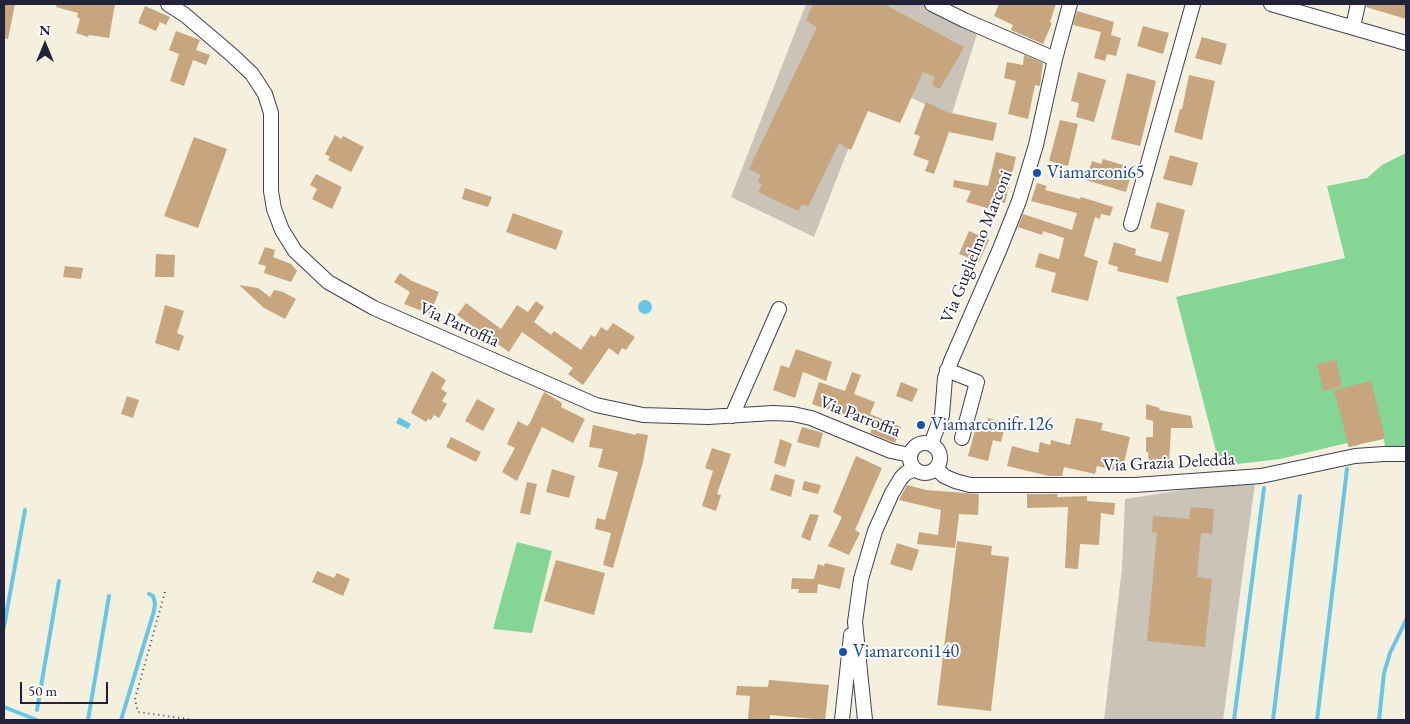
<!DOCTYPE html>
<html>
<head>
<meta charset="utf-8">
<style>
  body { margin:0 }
  #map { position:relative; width:1410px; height:724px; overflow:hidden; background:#f5f0de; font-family:"EB Garamond",serif }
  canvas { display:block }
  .frame { position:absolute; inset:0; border:5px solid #22223b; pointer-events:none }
  .north { position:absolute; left:20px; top:20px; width:50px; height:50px; -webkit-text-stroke:4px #fff; paint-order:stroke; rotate:0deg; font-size:14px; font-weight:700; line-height:20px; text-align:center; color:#22223b }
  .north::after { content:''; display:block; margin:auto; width:18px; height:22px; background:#22223b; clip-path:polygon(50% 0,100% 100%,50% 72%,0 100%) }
  .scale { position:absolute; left:20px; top:682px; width:88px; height:22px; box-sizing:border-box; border:2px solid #22223b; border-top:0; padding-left:6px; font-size:15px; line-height:18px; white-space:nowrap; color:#22223b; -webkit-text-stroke:4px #fff; paint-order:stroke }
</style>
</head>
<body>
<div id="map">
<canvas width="1410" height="724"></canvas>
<div class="frame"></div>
<div class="north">N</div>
<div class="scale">50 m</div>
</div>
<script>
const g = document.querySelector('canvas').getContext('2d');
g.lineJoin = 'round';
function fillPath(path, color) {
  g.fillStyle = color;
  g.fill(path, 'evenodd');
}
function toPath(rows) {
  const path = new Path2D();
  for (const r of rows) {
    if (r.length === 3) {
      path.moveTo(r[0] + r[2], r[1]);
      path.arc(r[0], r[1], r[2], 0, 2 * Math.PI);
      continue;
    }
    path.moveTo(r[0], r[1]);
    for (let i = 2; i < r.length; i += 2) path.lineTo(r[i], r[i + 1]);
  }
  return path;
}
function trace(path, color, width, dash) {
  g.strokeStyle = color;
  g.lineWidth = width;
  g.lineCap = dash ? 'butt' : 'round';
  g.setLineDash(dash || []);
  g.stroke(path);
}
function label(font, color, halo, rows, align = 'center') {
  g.font = font + ' "EB Garamond",serif';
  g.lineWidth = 4;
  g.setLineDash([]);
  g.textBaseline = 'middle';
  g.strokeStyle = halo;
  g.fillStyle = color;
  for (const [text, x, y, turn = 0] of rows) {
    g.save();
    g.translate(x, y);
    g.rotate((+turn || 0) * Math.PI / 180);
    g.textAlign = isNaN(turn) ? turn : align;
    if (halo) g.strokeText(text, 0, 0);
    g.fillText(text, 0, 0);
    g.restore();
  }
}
const industrial = toPath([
  [806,4,946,4,981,21,951,117,875,80,814,237,731,197],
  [1255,483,1223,720,1104,720,1122,568,1125,499,1214,485]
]);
const green = toPath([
  [1406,153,1406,447,1385,447,1384,439,1370,442,1369,438,1358,441,1359,445,1349,447,1347,443,1280,459,1220,466,1176,297,1345,258,1327,186,1367,178,1382,165],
  [517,542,552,551,532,633,493,629]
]);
const water = toPath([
  [645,307,7],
  [399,417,411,424,408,429,396,423]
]);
const stream = toPath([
  [4,627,25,510],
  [4,707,37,720],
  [37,710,59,581],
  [88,720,109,596],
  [121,720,154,611,155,603,153,596,149,594],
  [1234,720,1264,488],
  [1273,720,1300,496],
  [1317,720,1347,469],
  [1379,720,1384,673,1390,653,1406,620]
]);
const building = toPath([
  [4,4,15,4,8,39,4,38],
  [57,4,115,4,109,38,89,35,88,37,76,33,80,19,77,17,78,13,56,7],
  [813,4,884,4,964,47,940,89,932,85,935,77,923,72,900,123,868,111,851,150,839,143,808,207,802,204,798,211,758,192,762,184,758,182,761,175,749,169,817,27,806,21],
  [999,4,1056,4,1050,22,1052,23,1043,44,1011,30,1013,25,994,16],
  [1367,4,1406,4,1406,19,1366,7],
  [145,6,170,17,166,25,160,22,156,31,138,23],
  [1077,11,1114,22,1111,35,1121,38,1116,56,1107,54,1105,61,1094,58,1101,32,1073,25],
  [1143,26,1169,33,1163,54,1137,46],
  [176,31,200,40,196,50,210,55,206,65,193,60,184,86,170,81,179,54,169,50],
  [1202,37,1227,44,1221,65,1195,58],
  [1024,55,1043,63,1040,86,1035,85,1028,119,1008,114,1016,81,1004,78,1007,62,1023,65],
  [1078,72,1106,80,1094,122,1076,117,1079,103,1071,101],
  [1127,73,1156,81,1140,146,1111,139],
  [1189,75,1215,81,1202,140,1174,132,1180,109,1182,109],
  [926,102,947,112,997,123,993,141,949,132,934,174,925,171,929,161,913,155,920,136,914,134],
  [1060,120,1078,124,1068,166,1049,161],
  [335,135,341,139,343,136,364,147,351,172,328,160,330,157,325,154],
  [194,137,227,149,198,228,164,216],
  [996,152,1016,157,1005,203,997,201,994,210,966,202,971,191,953,187,954,180,988,186],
  [1170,155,1198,163,1192,186,1163,179],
  [1103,159,1123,165,1122,169,1132,172,1126,192,1086,180,1092,161,1101,164],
  [316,174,342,187,332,209,312,199,317,189,310,185],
  [1037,183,1047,186,1045,190,1080,199,1081,197,1113,207,1110,216,1101,214,1100,219,1095,217,1084,256,1098,261,1088,301,1051,292,1056,273,1035,267,1039,253,1059,259,1064,238,1043,231,1042,235,1018,227,1023,214,1072,230,1077,213,1031,201],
  [465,188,492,197,488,207,462,199],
  [1157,202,1185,210,1168,283,1117,271,1118,267,1108,264,1114,242,1136,249,1135,255,1161,262,1169,233,1150,228],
  [513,213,563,231,556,250,506,232],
  [969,231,989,240,979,262,959,254],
  [265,247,275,250,273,257,291,264,297,271,291,282,264,273,266,266,258,264],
  [156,254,175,255,174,277,155,277],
  [65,266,83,268,81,279,63,277],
  [400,273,412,281,439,292,430,314,404,304,410,292,394,282],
  [239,285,258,288,270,297,274,290,283,292,296,299,285,319,264,308],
  [536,301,544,307,534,322,551,335,554,331,581,350,591,335,595,337,601,327,607,331,613,323,635,337,626,350,622,348,618,355,609,348,583,385,568,374,573,368,522,332,509,352,457,315,466,303,501,329,517,305,528,312],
  [165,305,184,311,177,333,184,336,179,351,155,343],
  [796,349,832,362,826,381,803,372,795,398,773,390,781,365,789,368],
  [1336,360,1342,386,1323,391,1317,364],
  [432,371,446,380,441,389,447,393,442,401,447,404,439,418,434,415,431,420,428,419,426,422,411,413],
  [852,372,861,375,854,394,875,402,870,414,901,427,895,443,870,433,873,426,812,404,819,382,845,391],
  [1371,381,1385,438,1349,447,1334,390],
  [901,382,918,389,912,402,896,396],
  [544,392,562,403,561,407,585,419,573,443,542,427,517,481,502,472,515,448,507,444,518,421,527,426,530,423],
  [127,396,139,400,133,418,121,414],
  [477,399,495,409,483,431,465,421],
  [1146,404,1160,408,1159,410,1191,416,1193,428,1171,428,1169,464,1149,464,1148,452,1146,452,1146,437,1153,437,1153,421,1146,419],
  [988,418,1006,423,1001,442,993,440,988,461,968,456,976,427,985,429],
  [1076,418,1103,423,1101,430,1130,437,1122,472,1097,466,1095,474,1064,467,1062,476,1049,476,1007,466,1012,446,1038,453,1040,442,1050,445,1051,440,1070,445],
  [593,425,636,435,636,433,648,435,643,462,613,568,603,565,611,533,595,529,597,518,605,520,618,472,598,467,603,449,589,447],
  [802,427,823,433,819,448,797,442],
  [451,437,481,452,476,462,446,447],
  [780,439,792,444,785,467,774,463],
  [712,448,731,454,717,494,721,495,716,511,702,506,713,471,705,468],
  [856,456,882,468,855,530,860,533,849,555,828,546,842,517,833,512],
  [552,469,575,476,569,498,546,492],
  [775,474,795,480,791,497,770,490],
  [804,481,821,485,818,494,802,490],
  [527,482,537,484,530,515,520,513],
  [907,485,926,490,979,494,978,515,959,514,955,548,917,544,919,532,938,535,941,510,899,500],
  [1027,494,1058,494,1057,497,1087,496,1087,501,1115,503,1114,515,1101,513,1099,545,1080,544,1078,569,1065,568,1068,507,1027,508],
  [1191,507,1214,509,1212,534,1201,533,1197,577,1212,579,1205,647,1147,641,1157,533,1152,532,1153,516,1189,519],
  [810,514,819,515,810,541,801,537],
  [957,541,992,546,991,555,1009,557,991,711,937,705],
  [897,543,919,550,912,571,890,564],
  [556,560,605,573,594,615,544,601],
  [825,563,845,568,840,589,818,584,817,593,798,593,799,589,791,589,792,578,814,579,818,564,824,566],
  [317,571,334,578,337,573,350,579,343,596,312,582],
  [769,680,829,685,825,720,770,715,770,720,748,720,750,696,736,695,737,686,768,687]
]);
const path = toPath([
  [165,592,135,699,138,712,195,720]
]);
const minor = toPath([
  [168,4,185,15,232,55,252,74,265,94,271,113,271,191,274,209,282,230,295,251,328,282,374,308,596,405,643,415,708,417,773,413,793,414,811,418,891,451,910,455],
  [932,4,964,20,1055,59],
  [1271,4,1406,43],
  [1353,27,1358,4],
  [1131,224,1193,4],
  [947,370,977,382,962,438],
  [732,416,779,309],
  [925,458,15],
  [931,444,942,415,945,378,951,361,999,251,1019,201,1036,145,1055,59,1070,4],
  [936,468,944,476,955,481,970,485,1135,485,1261,476,1355,456,1384,454,1406,454],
  [842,720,851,635],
  [865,720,855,622,861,579,875,531,892,493,901,478,906,473,915,469]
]);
const markers = [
  [1037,173,5,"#1a4fb4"],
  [921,425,5,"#1a4fb4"],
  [843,652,5,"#1a4fb4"]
];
const transitNames = [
  ["Viamarconi65",1047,173],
  ["Viamarconifr.126",931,425],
  ["Viamarconi140",853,652]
];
const streetNames = [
  ["Via Guglielmo Marconi",977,247,-68],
  ["Via Parroffia",459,325,24],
  ["Via Parroffia",860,417,21],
  ["Via Grazia Deledda",1169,463,-3]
];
fillPath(industrial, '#cac3b8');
fillPath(green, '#85d594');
fillPath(water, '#67c6e5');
trace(stream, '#67c6e5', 4);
fillPath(building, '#c7a57e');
trace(minor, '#424153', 16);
trace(path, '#424153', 2, [1, 4]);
trace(minor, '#fff', 14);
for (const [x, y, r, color] of markers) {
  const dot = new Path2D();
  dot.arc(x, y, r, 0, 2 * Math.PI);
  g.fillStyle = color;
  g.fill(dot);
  trace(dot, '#fff', 2);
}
label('18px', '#164399', '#fff', transitNames, 'left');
label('18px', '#22223b', '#fff', streetNames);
</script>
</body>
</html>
